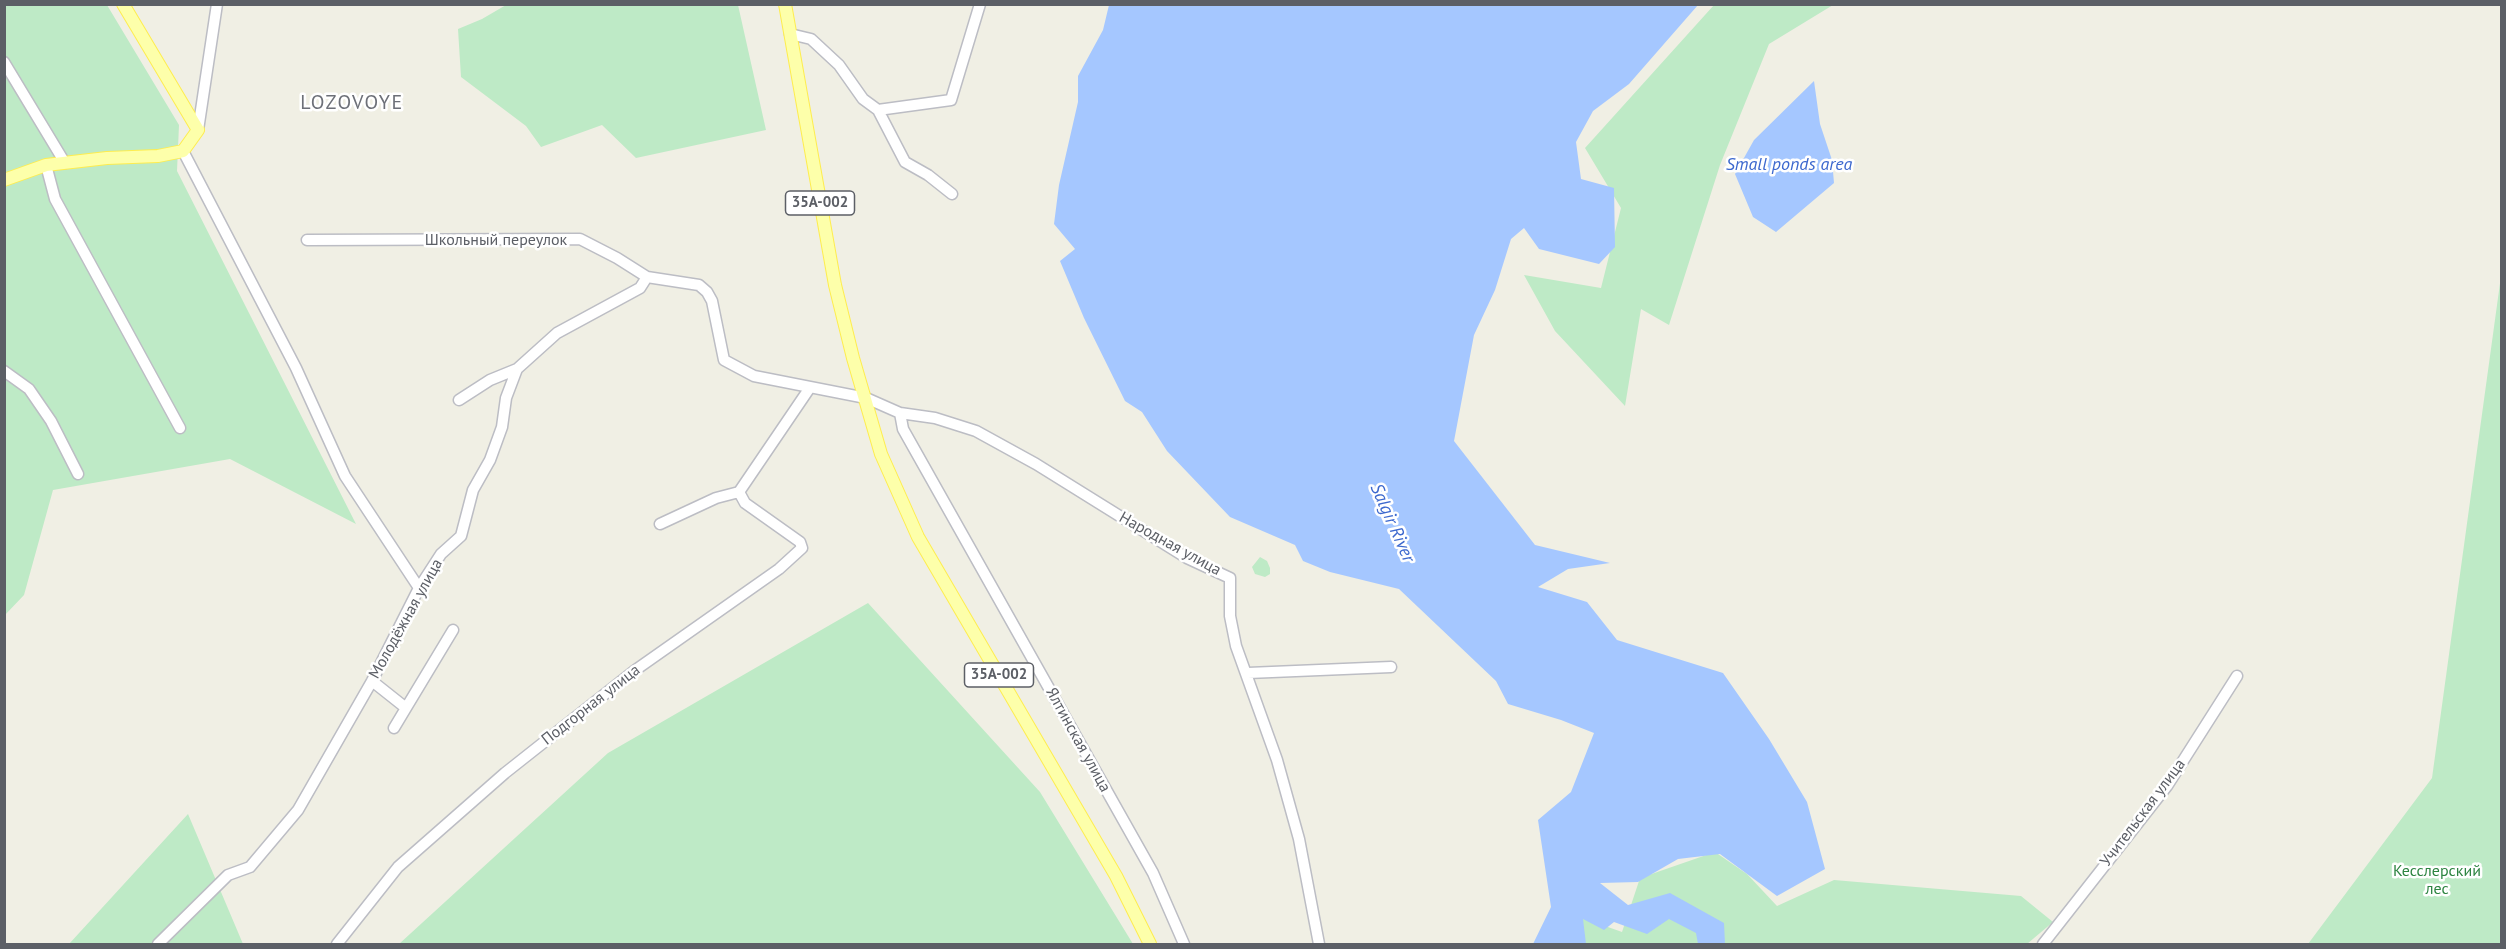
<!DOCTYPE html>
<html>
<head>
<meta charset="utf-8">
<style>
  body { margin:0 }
  #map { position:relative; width:2506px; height:949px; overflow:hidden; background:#f0efe4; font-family:"PT Sans",sans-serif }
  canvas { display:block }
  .frame { position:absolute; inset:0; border:6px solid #5c5f66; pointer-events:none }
</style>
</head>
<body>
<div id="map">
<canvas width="2506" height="949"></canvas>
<div class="frame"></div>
</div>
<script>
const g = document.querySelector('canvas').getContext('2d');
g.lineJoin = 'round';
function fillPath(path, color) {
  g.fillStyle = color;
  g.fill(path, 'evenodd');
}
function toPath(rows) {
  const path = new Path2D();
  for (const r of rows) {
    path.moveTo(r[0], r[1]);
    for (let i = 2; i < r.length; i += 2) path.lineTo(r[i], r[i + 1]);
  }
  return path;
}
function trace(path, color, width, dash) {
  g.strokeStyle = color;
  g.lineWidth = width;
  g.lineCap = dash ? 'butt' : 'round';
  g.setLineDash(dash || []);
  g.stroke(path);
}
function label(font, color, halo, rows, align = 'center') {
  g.font = font + ' "PT Sans",sans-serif';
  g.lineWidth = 5;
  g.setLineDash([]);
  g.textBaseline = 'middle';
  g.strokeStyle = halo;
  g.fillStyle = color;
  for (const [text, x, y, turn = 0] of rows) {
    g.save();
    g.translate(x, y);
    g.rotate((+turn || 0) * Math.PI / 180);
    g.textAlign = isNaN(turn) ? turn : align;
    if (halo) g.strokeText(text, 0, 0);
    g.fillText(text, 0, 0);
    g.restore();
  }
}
const green = toPath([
  [5,5,107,5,179,125,177,171,356,524,230,459,53,490,24,595,5,615],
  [506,5,738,5,766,130,636,158,602,125,541,147,526,126,461,77,458,29,482,19],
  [1714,5,1833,5,1769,44,1720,165,1669,325,1641,309,1625,406,1555,331,1524,275,1601,288,1621,208,1585,148],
  [2501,276,2501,944,2308,944,2432,778],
  [1260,557,1267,561,1270,568,1270,574,1265,577,1255,574,1252,567],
  [868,603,1040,792,1133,944,399,944,608,753],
  [188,814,243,944,69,944],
  [1715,852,1747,874,1777,906,1834,880,2021,896,2053,922,2027,944,1574,944,1574,915,1622,932,1640,878]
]);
const water = toPath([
  [1109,5,1698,5,1629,84,1593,111,1576,142,1581,179,1614,188,1615,247,1599,264,1539,249,1524,228,1511,239,1495,290,1474,335,1454,441,1535,545,1610,563,1568,569,1538,587,1587,602,1617,640,1723,673,1769,739,1807,802,1825,869,1777,896,1720,854,1678,859,1638,882,1600,883,1628,905,1670,893,1724,923,1725,944,1698,944,1696,933,1669,919,1647,934,1614,922,1604,930,1583,919,1586,944,1533,944,1551,907,1538,820,1571,792,1594,733,1561,720,1508,704,1496,681,1399,589,1330,572,1303,561,1295,545,1230,517,1167,451,1142,412,1125,401,1084,318,1060,261,1075,249,1054,224,1059,185,1078,102,1078,76,1103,30],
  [1814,81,1820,124,1832,160,1834,183,1776,232,1753,217,1735,174,1754,140]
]);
const minor = toPath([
  [790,34,811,39,839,65,863,99,878,110,951,100,980,4],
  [4,62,65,163],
  [878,110,905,162,928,175,952,194],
  [198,130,217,4],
  [183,151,296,368,345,476,419,588],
  [46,165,55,199,180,428],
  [307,240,580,239,617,258,647,277,699,285,707,292,712,301,724,360,754,376,866,398,900,413,935,418,976,431,1036,464,1187,558,1230,578,1230,616,1236,646,1277,760,1299,839,1319,944],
  [4,371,29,389,51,421,78,474],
  [459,400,490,380,517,369],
  [900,413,903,429,1153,873,1184,944],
  [660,524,716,498,739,492,809,389],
  [1248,673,1391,667],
  [372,681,406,708,394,728],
  [406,708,453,630],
  [158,944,228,875,250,867,298,810,372,681,419,588,441,554,461,536,473,490,490,460,502,427,506,398,517,369,557,333,640,288,647,277],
  [337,944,398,867,505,773,634,671,779,569,802,548,800,542,745,503,739,492],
  [2043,944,2167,786,2237,676]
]);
const major = toPath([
  [785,4,835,285,853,358,881,454,918,537,1116,876,1150,944],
  [4,180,46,165,107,158,158,156,183,151,198,130,123,4]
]);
const shields = [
  [820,203,69],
  [999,675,69]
];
const shieldNames = [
  ["35А-002",820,203],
  ["35А-002",999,675]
];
const streetNames = [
  ["Школьный переулок",496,240],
  ["Народная улица",1170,544,29],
  ["Молодёжная улица",406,619,-61],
  ["Подгорная улица",591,705,-38],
  ["Ялтинская улица",1078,740,61],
  ["Учительская улица",2143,813,-53]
];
const parkNames = [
  ["Кесслерский",2437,871],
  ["лес",2437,889]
];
const waterNames = [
  ["Small ponds area",1789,165],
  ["Salgir River",1392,523,66]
];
const quarterNames = [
  ["LOZOVOYE",352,103]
];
fillPath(green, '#beeac6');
fillPath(water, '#a5c7ff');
trace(minor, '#bcbdc4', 13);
trace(major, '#feed4f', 14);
trace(minor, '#fff', 10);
trace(major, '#fdffaa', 12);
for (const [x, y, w] of shields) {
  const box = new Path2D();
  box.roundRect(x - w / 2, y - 12, w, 24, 4.5);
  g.fillStyle = '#fff';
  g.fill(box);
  trace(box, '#5c5f66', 1.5);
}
label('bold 15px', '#5c5f66', null, shieldNames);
label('16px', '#5c5f66', '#fff', streetNames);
label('16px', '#2d8441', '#fff', parkNames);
label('italic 18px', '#3c68ce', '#fff', waterNames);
g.letterSpacing = '1.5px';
label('20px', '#6d7078', '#fff', quarterNames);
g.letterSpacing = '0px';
</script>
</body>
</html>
